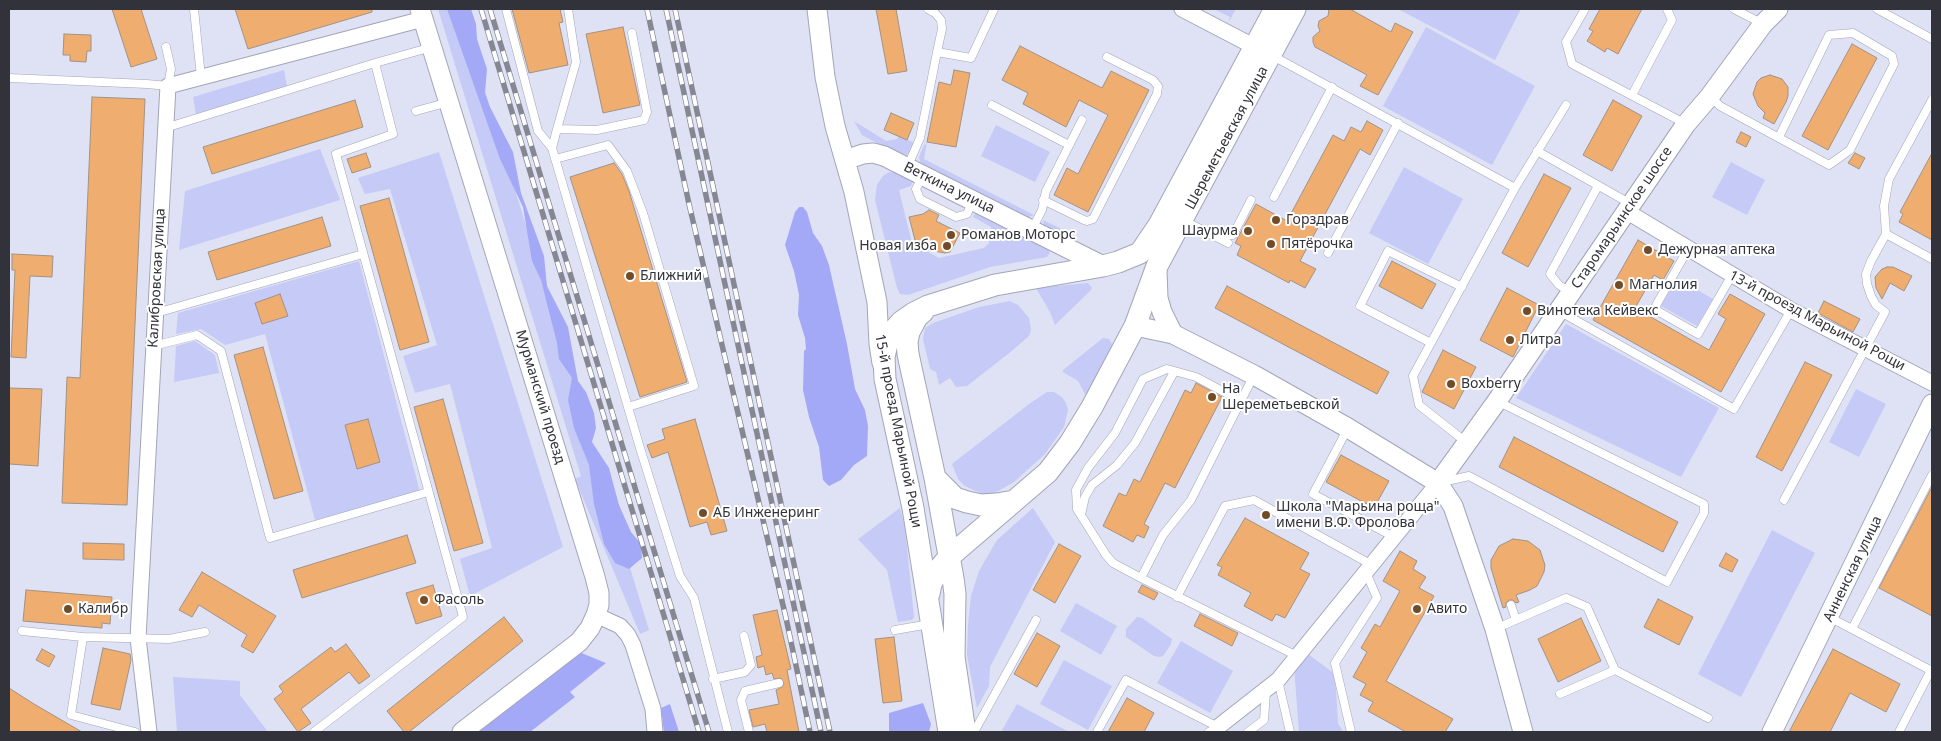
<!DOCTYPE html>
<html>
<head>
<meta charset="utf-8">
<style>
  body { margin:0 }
  #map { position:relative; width:1941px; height:741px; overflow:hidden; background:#dfe2f5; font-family:"Noto Sans",sans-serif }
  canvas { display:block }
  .frame { position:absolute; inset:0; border:10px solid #32333a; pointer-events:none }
</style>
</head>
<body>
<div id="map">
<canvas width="1941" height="741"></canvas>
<div class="frame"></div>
</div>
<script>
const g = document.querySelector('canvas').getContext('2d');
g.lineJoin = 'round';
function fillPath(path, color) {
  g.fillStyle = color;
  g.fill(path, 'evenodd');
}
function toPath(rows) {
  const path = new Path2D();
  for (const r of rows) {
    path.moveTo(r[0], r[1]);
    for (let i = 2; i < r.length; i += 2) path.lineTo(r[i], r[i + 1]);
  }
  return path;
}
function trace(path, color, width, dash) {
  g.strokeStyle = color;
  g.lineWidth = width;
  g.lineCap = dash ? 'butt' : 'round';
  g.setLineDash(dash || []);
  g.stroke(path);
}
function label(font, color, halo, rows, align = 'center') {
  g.font = font + ' "Noto Sans",sans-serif';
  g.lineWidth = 4;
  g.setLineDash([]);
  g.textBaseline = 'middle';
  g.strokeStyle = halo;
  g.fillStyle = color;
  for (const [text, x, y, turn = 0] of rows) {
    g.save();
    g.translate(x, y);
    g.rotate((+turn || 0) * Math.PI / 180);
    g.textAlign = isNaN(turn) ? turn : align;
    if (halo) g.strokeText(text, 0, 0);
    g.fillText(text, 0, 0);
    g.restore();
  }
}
const green = toPath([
  [438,9,460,9,649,630,640,634,575,479,581,476],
  [1214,9,1236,9,1228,23,1230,17],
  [1398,9,1521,9,1495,60],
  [1426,27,1535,86,1492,165,1383,106],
  [284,70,287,87,196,114,193,97],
  [854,121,886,141,897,139,899,136,915,143,910,152,906,155,896,153,862,135],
  [996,125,1050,152,1035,182,981,156],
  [927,142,924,159,1034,215,1027,218,921,166,919,157,923,147],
  [320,149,340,200,179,250,185,191],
  [439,152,563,547,470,596,460,559,492,548,450,384,415,393,403,356,437,345,390,189,365,194,358,178],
  [1731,162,1765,180,1747,215,1712,197],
  [1404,167,1463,199,1428,264,1369,233],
  [889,172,897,173,913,181,911,186,899,190,912,243,939,258,984,248,989,243,991,227,973,217,975,213,1046,248,1050,252,1047,257,990,267,908,295,900,294,897,288,875,200,877,185,883,176],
  [1043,220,1072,234,1069,240,1044,227],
  [359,261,420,492,315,520,265,334,225,345,201,329,176,334,178,313],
  [1677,278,1713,299,1697,326,1661,306],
  [1088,283,1092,288,1090,291,1055,325,1050,312,1036,288],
  [1010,301,1018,305,1029,318,1031,330,1029,336,1013,350,967,386,956,387,950,378,939,385,936,372,930,369,923,339,925,328,933,323,979,307],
  [1566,324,1719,408,1681,477,1516,398],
  [1103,338,1109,339,1112,344,1111,351,1086,396,1078,381,1063,372,1063,370],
  [195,341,215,355,219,373,174,382,176,346],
  [1856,389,1886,404,1859,457,1829,442],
  [1047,392,1054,392,1062,397,1066,403,1068,410,1064,427,1045,454,1014,482,993,494,982,494,965,486,958,479,952,464,1029,404],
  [900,508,905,527,914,617,912,620,898,622,887,570,858,539],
  [1033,508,1055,542,990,667,989,686,977,708,967,655,968,625,971,596,979,571,997,540],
  [1772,530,1815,553,1741,697,1698,674],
  [1076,603,1117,626,1101,655,1060,631],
  [1137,617,1142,618,1172,639,1171,644,1163,656,1160,657,1154,656,1126,637,1126,629],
  [1181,641,1233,671,1210,713,1157,683],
  [1304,651,1335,674,1338,723,1343,732,1299,732,1294,666],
  [1064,660,1112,686,1088,730,1040,704],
  [173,677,240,681,240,695,268,732,177,732],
  [1017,704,1069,732,1001,732]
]);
const forest = toPath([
  [447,9,471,9,476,24,477,39,487,69,485,93,490,107,513,152,521,193,544,256,547,286,568,327,578,381,586,392,594,413,596,428,592,442,609,468,619,505,631,532,641,544,642,558,629,569,615,563,604,544,594,504,589,465,574,428,568,400,572,378,559,359,557,343,541,280,532,261,523,207,500,159],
  [799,207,803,207,807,212,813,233,822,246,829,265,847,344,855,389,865,410,868,426,867,456,854,465,841,480,829,486,823,480,819,447,809,417,803,390,804,351,806,349,805,338,798,315,799,295,794,271,785,245,795,212],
  [579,652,606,663,570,692,575,697,530,732,475,732],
  [923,703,931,724,929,732,889,732,889,713],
  [670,704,679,732,664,732,661,708]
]);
const building = toPath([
  [112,9,141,9,157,59,131,67,112,9],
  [235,9,372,9,372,12,248,49,235,9],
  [512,9,560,9,563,22,559,23,568,65,529,73,512,9],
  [876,9,896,9,907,71,888,74,876,9],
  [1329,9,1350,9,1391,32,1395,23,1413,32,1378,95,1360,86,1367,75,1315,47,1313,42,1313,37,1320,31,1318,26,1319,21,1328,16,1329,9],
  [1600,9,1642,9,1618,54,1607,48,1605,52,1587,41,1593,31,1589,29,1600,9],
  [623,27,640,105,603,113,586,34,623,27],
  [64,34,91,35,91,51,87,51,86,62,70,61,70,55,63,55,64,34],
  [1852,44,1877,58,1828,150,1802,136,1852,44],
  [1020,46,1102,88,1111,71,1149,90,1088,212,1054,195,1067,168,1078,174,1108,115,1079,100,1066,127,1023,104,1028,93,1002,80,1020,46],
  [954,70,970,73,956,147,927,142,939,82,951,85,954,70],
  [1770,75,1782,79,1788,87,1788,96,1786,102,1774,124,1763,118,1765,113,1758,106,1753,94,1757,82,1761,78,1770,75],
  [92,97,145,99,127,505,62,503,67,377,80,378,92,97],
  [355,100,363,127,212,174,203,147,355,100],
  [1613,100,1642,116,1612,171,1583,155,1613,100],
  [891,113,914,123,907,140,884,130,891,113],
  [1367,121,1383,130,1370,155,1360,149,1300,261,1316,269,1305,288,1290,280,1289,283,1237,255,1241,246,1235,243,1256,204,1287,221,1333,135,1344,141,1351,127,1361,132,1367,121],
  [1741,132,1751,137,1746,147,1736,142,1741,132],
  [366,153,371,167,352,173,347,159,366,153],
  [1855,153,1865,158,1859,169,1848,163,1855,153],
  [1932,153,1932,240,1899,222,1903,214,1900,212,1932,153],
  [614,163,622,174,629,191,687,382,640,397,570,177,614,163],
  [1544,174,1571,188,1528,267,1502,253,1544,174],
  [389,198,429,342,400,350,360,206,389,198],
  [929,210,939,215,936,221,960,233,950,252,945,253,928,250,915,240,909,217,923,214,929,210],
  [322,217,331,246,217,280,208,252,322,217],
  [1638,240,1674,261,1663,280,1654,275,1635,308,1709,350,1726,319,1718,314,1730,294,1765,314,1721,392,1593,320,1638,240],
  [12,254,53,256,52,277,30,276,26,358,11,357,15,270,12,270,12,254],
  [1392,261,1436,284,1422,309,1379,286,1392,261],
  [1887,267,1893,267,1912,276,1904,291,1890,283,1882,299,1876,288,1875,277,1882,269,1887,267],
  [1227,286,1389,372,1377,394,1215,308,1227,286],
  [1507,288,1539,305,1513,357,1480,340,1507,288],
  [280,294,288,316,262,324,255,303,280,294],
  [1824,301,1860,319,1853,332,1818,313,1824,301],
  [263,347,303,491,274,499,234,355,263,347],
  [1443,350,1476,367,1454,409,1422,392,1443,350],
  [1805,362,1832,375,1782,471,1756,457,1805,362],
  [1196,383,1222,397,1175,488,1165,483,1144,524,1149,527,1144,538,1137,535,1133,542,1103,526,1119,493,1126,496,1134,479,1140,482,1185,390,1191,393,1196,383],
  [9,388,42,389,38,466,9,464,9,388],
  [443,399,483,543,454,551,414,407,443,399],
  [368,419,380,462,357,469,345,425,368,419],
  [695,419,727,531,711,535,707,522,690,527,668,452,652,458,647,445,665,439,662,429,695,419],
  [1514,437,1678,522,1663,552,1499,467,1514,437],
  [1341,455,1389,481,1374,508,1326,482,1341,455],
  [1932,487,1932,616,1879,588,1932,487],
  [1245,518,1309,553,1300,569,1310,574,1285,618,1276,614,1272,621,1244,606,1251,593,1218,575,1222,567,1217,565,1245,518],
  [407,535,416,563,302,598,293,570,407,535],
  [1513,539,1528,541,1540,550,1545,565,1544,572,1537,586,1530,590,1516,595,1519,602,1516,603,1513,600,1509,600,1506,603,1506,607,1503,608,1491,568,1491,560,1499,546,1513,539],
  [83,543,124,544,124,560,83,559,83,543],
  [1059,544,1081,556,1055,603,1033,590,1059,544],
  [1400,551,1417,561,1413,569,1426,577,1419,588,1434,596,1386,681,1453,719,1445,732,1406,732,1368,711,1373,702,1360,695,1366,684,1353,677,1367,652,1361,648,1375,624,1380,627,1400,591,1383,581,1400,551],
  [1726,553,1738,560,1732,572,1719,566,1726,553],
  [202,572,276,616,253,653,241,646,247,635,199,605,192,617,179,610,202,572],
  [433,585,442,616,416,624,406,593,433,585],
  [1142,585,1158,593,1154,600,1138,592,1142,585],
  [26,590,112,597,110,624,102,623,102,628,23,621,26,590],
  [1658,599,1693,617,1679,645,1644,627,1658,599],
  [777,610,791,669,787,670,799,732,767,732,765,724,753,727,749,710,779,704,776,690,782,687,784,684,781,678,774,679,772,673,766,675,764,666,758,668,756,657,762,655,753,615,777,610],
  [1200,614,1238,633,1232,646,1194,626,1200,614],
  [504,617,523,641,409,732,404,732,387,711,504,617],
  [1581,618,1601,661,1558,682,1538,639,1581,618],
  [1037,633,1060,646,1037,687,1014,674,1037,633],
  [894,637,902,701,883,703,875,639,894,637],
  [346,644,370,676,359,684,349,672,301,709,311,723,298,732,274,699,283,692,279,686,331,647,335,652,346,644],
  [103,648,130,654,131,660,120,710,91,704,103,648],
  [42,649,55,656,49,667,36,660,42,649],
  [1833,649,1900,684,1886,712,1850,693,1830,732,1789,732,1833,649],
  [9,688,34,704,82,732,9,732,9,688],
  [1127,698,1154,713,1144,732,1108,732,1127,698]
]);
const service = toPath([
  [194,9,201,77],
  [506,9,538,131,552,148],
  [928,9,935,13,941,20,942,29,937,52],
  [1585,9,1566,42,1572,64,1686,124],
  [1734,9,1763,24],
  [1877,9,1932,39],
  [632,33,647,112,644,120,597,130,557,129,552,148,640,448,680,576,694,598,728,732],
  [1273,56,1515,188],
  [9,78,147,84,168,86,171,69,166,47],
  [1632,95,1672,20,1667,9],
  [1710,96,1720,106,1829,165,1850,150,1894,64,1892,56,1853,33,1829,35,1779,137],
  [992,105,1069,145],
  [416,111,449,102],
  [165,128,375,63],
  [557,129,576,62,568,9],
  [1537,151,1631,204],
  [555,159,608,145,627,171,643,213,694,386,628,407],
  [907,168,920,138,937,52,971,58,994,9],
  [923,175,916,189,920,199,956,217,967,214,973,200],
  [1274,197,1332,87],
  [1043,200,1084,220,1087,221,1093,219,1157,94,1158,86,1153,80,1107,57],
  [1183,220,1228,243],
  [1032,229,1042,210,1046,191,1082,120],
  [1886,234,1884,206,1889,179,1932,100],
  [1214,236,1233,235,1251,200],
  [1688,249,1654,309,1698,334,1732,275],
  [1328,253,1398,123],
  [1570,292,1559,285,1550,274,1598,186],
  [1559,311,1734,409,1791,310],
  [156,313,363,254],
  [1431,343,1360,306,1388,251,1462,287],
  [153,346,197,335,221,351,270,538,428,492],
  [1254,375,1197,488,1191,500,1163,535,1141,578,1297,656],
  [1348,428,1313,494,1394,537],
  [1466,442,1419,405,1413,376,1515,188,1566,105],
  [1442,482,1469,476,1667,582,1704,513,1704,504,1497,401],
  [1784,500,1885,312,1876,305,1871,296,1867,284,1866,274,1871,261,1886,234,1932,259],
  [1081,515,1085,497,1092,485,1117,465,1135,443,1174,372],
  [1141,578,1113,563,1106,555,1077,509,1076,490,1088,468,1115,433,1143,379,1167,369,1196,377,1241,401],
  [1177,597,1225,506,1254,500,1372,565],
  [1511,605,1516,620],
  [1829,617,1932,671],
  [1495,629,1566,598,1587,607,1615,670,1560,694],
  [1852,629,1932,475],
  [895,630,930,624],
  [22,631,83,637],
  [1615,670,1708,718],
  [713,679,745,672,751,665,744,636],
  [1278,680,1290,732],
  [135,732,71,715,83,637,169,639,205,632],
  [314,732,463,617,336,154,393,134,375,63,432,47],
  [749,732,741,700,745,691,779,683],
  [974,732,1036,620],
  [1097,732,1126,680,1218,727],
  [1209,732,1218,727],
  [1248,732,1264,720,1266,691],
  [1351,732,1335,663,1377,598,1366,572],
  [1899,732,1931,670]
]);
const minor = toPath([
  [1182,9,1255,47],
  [1626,211,1791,310,1932,383],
  [596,615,620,626,628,635,633,645,653,709,655,732],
  [1218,727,1278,680,1438,483],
  [149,732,138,638,168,86,423,19]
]);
const tertiary = toPath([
  [420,9,595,577,599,593,599,605,596,615,590,628,579,642,462,732],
  [817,9,825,77,835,126,854,192,877,302,879,344,882,363],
  [845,160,863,154,873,153,884,156,1103,266],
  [1157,271,1158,298,1162,312,1173,334],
  [1135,326,1173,334,1254,375,1348,428,1438,483,1453,506,1495,629,1523,732],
  [1438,483,1497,401,1686,124,1710,96,1763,24,1778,9],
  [1772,732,1932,404]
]);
const secondary = toPath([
  [923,312,917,317,909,332,907,342,908,354,935,478,953,578,955,594,954,657,965,732],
  [935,478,955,498,967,502,981,505,997,504,1014,501],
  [929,594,931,584,938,570,949,557,1048,472,1070,443,1092,407,1135,326,1157,266,1295,9],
  [949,732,913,508,885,379,884,357,887,344,894,330,901,322,914,313,928,306,995,285,1103,266,1118,262,1140,253,1159,225,1275,9]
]);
const rail = toPath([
  [481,9,699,732],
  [490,9,709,732],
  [647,9,689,204,786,618,810,732],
  [666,9,821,732],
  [675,9,830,732]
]);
const markers = [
  [1276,220,5,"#724c28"],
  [1248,231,5,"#724c28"],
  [951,235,5,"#724c28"],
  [1271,244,5,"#724c28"],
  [947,246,5,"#724c28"],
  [1648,250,5,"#724c28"],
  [630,276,5,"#724c28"],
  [1619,285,5,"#724c28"],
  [1527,311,5,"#724c28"],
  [1510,340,5,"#724c28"],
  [1451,384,5,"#724c28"],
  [1212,397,5,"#724c28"],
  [703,513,5,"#724c28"],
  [1266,515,5,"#724c28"],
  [424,600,5,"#724c28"],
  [68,609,5,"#724c28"],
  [1417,609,5,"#724c28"]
];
const streetNames = [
  ["Шереметьевская улица",1227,138,-62],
  ["Веткина улица",949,188,26],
  ["Старомарьинское шоссе",1622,218,-56],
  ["Калибровская улица",157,278,-87],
  ["13-й проезд Марьиной Рощи",1817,321,28],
  ["Мурманский проезд",540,397,73],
  ["15-й проезд Марьиной Рощи",898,431,79],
  ["Анненская улица",1853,569,-64]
];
const poiNames = [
  ["Горздрав",1286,220],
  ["Шаурма",1238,231,"right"],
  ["Романов Моторс",961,235],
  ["Пятёрочка",1281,244],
  ["Новая изба",937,246,"right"],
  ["Дежурная аптека",1658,250],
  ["Ближний",640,276],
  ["Магнолия",1629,285],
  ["Винотека Кейвекс",1537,311],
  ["Литра",1520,340],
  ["Boxberry",1461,384],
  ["На",1222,389],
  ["Шереметьевской",1222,405],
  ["Школа \"Марьина роща\"",1276,507],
  ["имени В.Ф. Фролова",1276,523],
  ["АБ Инженеринг",713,513],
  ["Фасоль",434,600],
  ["Калибр",78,609],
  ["Авито",1427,609]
];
fillPath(green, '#c5caf6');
fillPath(forest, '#a3a9f6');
fillPath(building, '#efad70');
trace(building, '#a19285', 1);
trace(service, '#a3a5b8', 9);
trace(minor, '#a3a5b8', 17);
trace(tertiary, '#a3a5b8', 21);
trace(secondary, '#a3a5b8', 23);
trace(service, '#fff', 8);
trace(minor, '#fff', 15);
trace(tertiary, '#fff', 19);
trace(secondary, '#fff', 21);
trace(rail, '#858793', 5.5);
trace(rail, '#fff', 4, [11]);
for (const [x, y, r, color] of markers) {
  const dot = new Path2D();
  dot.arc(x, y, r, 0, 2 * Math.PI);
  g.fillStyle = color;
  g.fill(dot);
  trace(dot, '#fff', 2);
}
label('14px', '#32333a', '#fff', streetNames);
label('14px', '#32333a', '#fff', poiNames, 'left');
</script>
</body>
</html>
